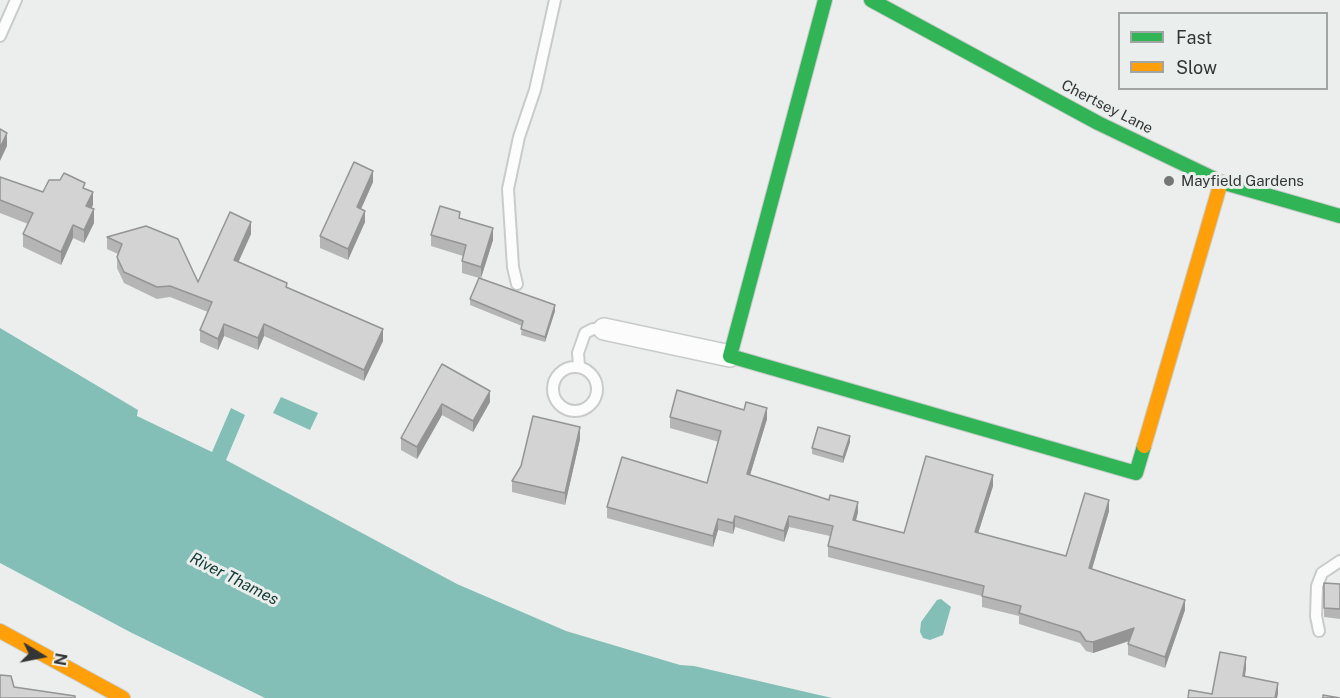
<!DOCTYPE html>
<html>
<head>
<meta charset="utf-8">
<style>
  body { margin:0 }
  #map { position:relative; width:1340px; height:698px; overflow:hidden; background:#ebeeed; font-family:"Public Sans",sans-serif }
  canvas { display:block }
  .legend { position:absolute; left:1118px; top:12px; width:210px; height:78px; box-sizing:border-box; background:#eaefee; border:2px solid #a1a5a4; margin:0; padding:8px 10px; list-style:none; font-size:18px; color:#343636 }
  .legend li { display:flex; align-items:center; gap:12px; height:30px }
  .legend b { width:30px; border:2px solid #a1a5a4 }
  .north { position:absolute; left:12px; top:626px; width:60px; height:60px; -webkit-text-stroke:4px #eaefee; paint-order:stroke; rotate:100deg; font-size:16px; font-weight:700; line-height:24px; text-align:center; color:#343636 }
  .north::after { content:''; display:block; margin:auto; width:21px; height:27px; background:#343636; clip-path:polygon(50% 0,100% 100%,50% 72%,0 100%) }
</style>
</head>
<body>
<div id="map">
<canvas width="1340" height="698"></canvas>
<ul class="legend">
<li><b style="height:8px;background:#30b455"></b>Fast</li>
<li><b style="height:8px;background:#ff9f0a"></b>Slow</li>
</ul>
<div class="north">N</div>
</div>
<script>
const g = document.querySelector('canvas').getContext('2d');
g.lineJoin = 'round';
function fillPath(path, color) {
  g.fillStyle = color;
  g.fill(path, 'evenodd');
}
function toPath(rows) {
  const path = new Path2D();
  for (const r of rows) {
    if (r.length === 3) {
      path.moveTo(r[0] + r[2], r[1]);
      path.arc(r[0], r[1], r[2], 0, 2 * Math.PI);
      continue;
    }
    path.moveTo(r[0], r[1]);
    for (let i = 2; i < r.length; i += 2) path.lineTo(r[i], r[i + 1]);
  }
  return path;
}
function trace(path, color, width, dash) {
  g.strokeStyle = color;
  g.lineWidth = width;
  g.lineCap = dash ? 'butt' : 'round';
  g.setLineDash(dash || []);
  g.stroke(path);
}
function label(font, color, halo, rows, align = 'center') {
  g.font = font + ' "Public Sans",sans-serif';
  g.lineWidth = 6;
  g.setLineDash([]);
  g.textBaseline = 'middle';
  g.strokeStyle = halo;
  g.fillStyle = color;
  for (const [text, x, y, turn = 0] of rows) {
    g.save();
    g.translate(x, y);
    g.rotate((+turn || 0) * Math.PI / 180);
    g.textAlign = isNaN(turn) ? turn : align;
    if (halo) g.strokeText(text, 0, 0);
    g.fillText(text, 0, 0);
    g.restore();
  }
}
const water = toPath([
  [0,328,138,410,137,416,212,452,231,408,245,415,226,460,457,584,566,631,680,665,694,666,832,698,265,698,132,633,0,563],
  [281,397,318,413,310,430,273,413],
  [941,599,951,607,943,635,930,640,923,638,920,632,921,622,937,600]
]);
const lane = toPath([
  [0,36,16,0],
  [517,284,513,267,508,189,519,137,535,90,555,0],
  [579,366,578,353,585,333,593,329,604,329],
  [575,389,22],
  [1319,631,1316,616,1317,586,1322,573,1340,561]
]);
const street = toPath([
  [604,329,730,356]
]);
const fast = toPath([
  [825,0,730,356,1136,473,1144,446],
  [871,0,1098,123,1221,182,1340,216]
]);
const slow = toPath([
  [1144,446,1221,182],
  [0,631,123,698]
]);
const wall = toPath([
  [0,177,43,192,85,189,93,205,91,208,94,223,84,243,73,238,61,265,23,247,23,234,28,224,0,213],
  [373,182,361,209,365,222,348,260,320,248,320,236],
  [460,219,493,240,481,278,555,311,545,342,521,335,522,326,470,305,470,299,479,278,462,273,462,261,463,256,431,246,431,235],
  [251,234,238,262,287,288,383,341,364,381,264,336,258,350,224,336,218,350,200,342,200,330,208,312,170,297,157,299,124,283,117,268,117,257,118,254,107,249,107,237,198,282],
  [442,364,490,402,473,432,442,415,417,459,401,450,401,438],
  [670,417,767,419,750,475,858,512,856,521,904,533,993,486,978,533,1066,556,1109,511,1092,569,1185,610,1165,668,1128,655,1128,644,1130,641,1093,653,1086,651,1080,643,1019,624,1019,616,982,607,982,596,828,557,828,546,830,536,789,527,784,542,735,527,733,534,718,530,713,547,607,518,607,507,707,483,719,442,670,428],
  [580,439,565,505,512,492,512,481],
  [850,442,843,463,812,454,812,448],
  [1324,583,1340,584,1340,619,1324,617]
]);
const shadedWall = toPath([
  [7,133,7,146,0,161,0,148],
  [373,171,373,182,357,218,357,207],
  [93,192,93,205,86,219,86,206],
  [94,209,94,223,84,243,84,230],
  [365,211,365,222,348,260,348,249],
  [251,222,251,234,234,272,234,260],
  [73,225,73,238,61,265,61,252],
  [493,228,493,240,481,278,481,267],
  [555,305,555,311,545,342,545,337],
  [224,324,224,336,218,350,218,339],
  [264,324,264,336,258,350,258,338],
  [383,329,383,341,364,381,364,370],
  [490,391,490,402,473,432,473,421],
  [442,404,442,415,417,459,417,447],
  [767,408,767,419,747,485,747,474],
  [580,427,580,439,565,505,565,493],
  [850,436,850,442,843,463,843,457],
  [993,475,993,486,975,543,975,532],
  [1109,500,1109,511,1089,579,1089,568],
  [858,502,858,512,853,531,853,520],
  [735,516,735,527,733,534,733,523],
  [789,516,789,527,784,542,784,531],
  [718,519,718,530,713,547,713,536],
  [1185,600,1185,610,1165,668,1165,657],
  [1134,628,1134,639,1093,653,1093,642],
  [1246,657,1246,669,1243,688,1243,676],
  [1278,683,1278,694,1277,698,1275,698]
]);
const building = toPath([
  [0,129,7,133,0,148,0,129],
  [354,162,373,171,357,207,365,211,348,249,320,236,354,162],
  [64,173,85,183,83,188,93,192,86,206,94,209,84,230,73,225,61,252,23,234,33,213,0,200,0,177,43,192,49,180,60,180,64,173],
  [440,206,460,212,459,218,493,228,481,267,462,261,466,245,431,235,440,206],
  [230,212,251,222,234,260,287,283,286,287,383,329,364,370,264,324,258,338,224,324,218,339,200,330,212,302,170,286,157,287,124,272,117,257,122,244,107,237,146,226,178,239,198,282,230,212],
  [479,278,555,305,545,337,521,329,523,321,470,299,479,278],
  [442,364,490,391,473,421,442,404,417,447,401,438,442,364],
  [677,390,744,410,746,402,767,408,747,474,829,500,830,495,858,502,853,520,904,533,926,456,993,475,975,532,1066,556,1085,493,1109,500,1089,568,1185,600,1165,657,1128,644,1134,628,1093,642,1086,641,1080,632,1019,613,1021,606,982,596,984,586,828,546,833,526,789,516,784,531,735,516,733,523,718,519,713,536,607,507,622,457,707,483,721,431,670,417,677,390],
  [533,416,580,427,565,493,512,481,521,466,533,416],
  [818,427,850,436,843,457,812,448,818,427],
  [1324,583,1340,584,1340,609,1324,608,1324,583],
  [1220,652,1246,657,1243,676,1278,683,1275,698,1188,698,1189,690,1212,694,1220,652],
  [0,675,11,676,14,687,75,696,75,698,0,698,0,675],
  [1323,695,1340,698,1323,698,1323,695]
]);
const markers = [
  [1169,181,6,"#747676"]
];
const streetNames = [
  ["Chertsey Lane",1107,107,27]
];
const poiNames = [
  ["Mayfield Gardens",1181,181]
];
const waterNames = [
  ["River Thames",234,579,27]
];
fillPath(water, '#83bfb6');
trace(lane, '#c9cbcb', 14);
trace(street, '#c9cbcb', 24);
trace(fast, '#c9cbcb', 16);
trace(slow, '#c9cbcb', 16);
trace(lane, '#fcfcfc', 10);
trace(street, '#fcfcfc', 21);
trace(fast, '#30b455', 14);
trace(slow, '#ff9f0a', 14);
fillPath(wall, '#b5b5b5');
fillPath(shadedWall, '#939493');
fillPath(building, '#d2d3d2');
trace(building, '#939493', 1.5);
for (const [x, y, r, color] of markers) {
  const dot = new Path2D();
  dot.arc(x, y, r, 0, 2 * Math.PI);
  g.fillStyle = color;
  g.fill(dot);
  trace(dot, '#eaefee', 2);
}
label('15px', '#343636', '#eaefee', streetNames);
label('15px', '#343636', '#eaefee', poiNames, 'left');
label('italic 16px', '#123934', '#eaefee', waterNames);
</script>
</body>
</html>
